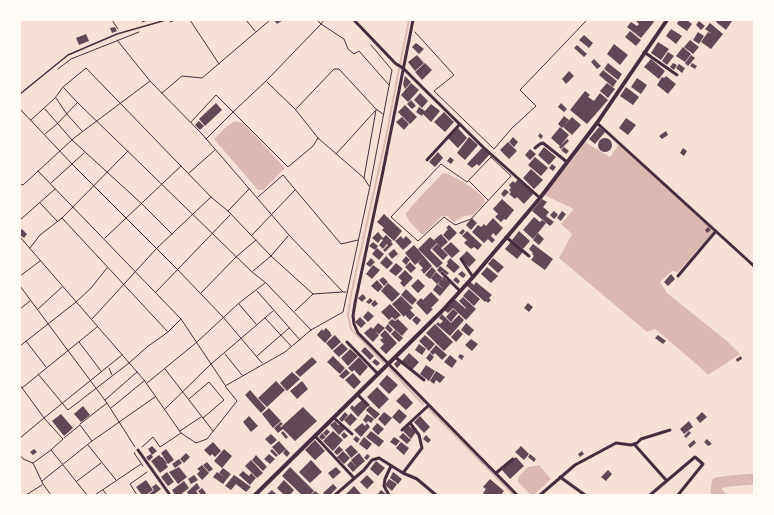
<!DOCTYPE html>
<html>
<head>
<meta charset="utf-8">
<style>
  body { margin:0 }
  #map { position:relative; width:774px; height:515px; overflow:hidden; background:#f7e1d7; font-family:Inter,sans-serif }
  canvas { display:block }
  .frame { position:absolute; inset:0; border:21px solid #fffaf5; pointer-events:none }
</style>
</head>
<body>
<div id="map">
<canvas width="774" height="515"></canvas>
<div class="frame"></div>
</div>
<script>
const g = document.querySelector('canvas').getContext('2d');
g.lineJoin = 'round';
function fillPath(path, color) {
  g.fillStyle = color;
  g.fill(path, 'evenodd');
}
function toPath(rows) {
  const path = new Path2D();
  for (const r of rows) {
    if (r.length === 3) {
      path.moveTo(r[0] + r[2], r[1]);
      path.arc(r[0], r[1], r[2], 0, 2 * Math.PI);
      continue;
    }
    path.moveTo(r[0], r[1]);
    for (let i = 2; i < r.length; i += 2) path.lineTo(r[i], r[i + 1]);
  }
  return path;
}
function trace(path, color, width, dash) {
  g.strokeStyle = color;
  g.lineWidth = width;
  g.lineCap = dash ? 'butt' : 'round';
  g.setLineDash(dash || []);
  g.stroke(path);
}
const water = toPath([
  [235,121,243,123,285,168,263,190,258,190,214,139,226,127],
  [585,142,610,157,619,144,714,231,678,272,672,271,660,282,667,293,728,342,740,354,708,375,702,369,660,333,655,329,647,332,559,258,572,234,561,224,574,209,544,195,577,154],
  [445,173,456,178,474,189,484,198,485,202,473,215,464,216,454,222,447,216,442,216,424,234,421,234,410,222,406,215,406,213,420,197,442,174],
  [539,465,551,479,534,495,531,495,518,482,519,476,528,467]
]);
const stream = toPath([
  [400,64,409,20],
  [384,363,351,329,348,315,351,295,386,137,399,69],
  [389,368,423,404],
  [428,408,514,495]
]);
const river = toPath([
  [720,495,716,492,717,483,730,481,754,479]
]);
const building = toPath([
  [274,20,283,20,277,24],
  [635,20,653,20,654,22,641,38,627,27,631,22,637,26,639,24,643,28],
  [679,20,687,20,692,24,687,31,677,24],
  [717,20,731,20,732,21,726,30,716,22],
  [699,21,705,26,701,30,696,25],
  [710,23,723,34,711,49,701,42,708,32,712,34,705,29],
  [115,27,117,31,112,33,110,28],
  [671,29,682,36,676,44,666,36],
  [630,31,641,40,636,46,625,37],
  [698,32,704,36,699,44,693,40],
  [86,34,89,41,79,45,76,38],
  [584,35,593,43,589,48,579,40],
  [690,40,699,47,693,54,684,47],
  [658,42,669,49,661,60,651,53],
  [416,43,424,49,419,54,412,47],
  [614,44,628,55,620,65,607,54],
  [577,45,587,54,584,57,574,48],
  [683,47,691,54,685,62,676,56],
  [668,52,674,56,667,65,662,61],
  [417,55,424,63,415,71,408,62],
  [691,55,695,58,688,66,685,63],
  [594,59,601,66,597,69,591,62],
  [651,59,665,71,659,79,644,67],
  [425,63,432,70,422,80,415,72],
  [608,63,622,74,618,80,604,69],
  [673,63,677,65,674,70,670,67],
  [692,63,697,66,695,69,690,66],
  [679,64,685,68,682,73,676,68],
  [603,70,617,81,613,87,599,75],
  [569,71,574,76,566,84,562,79],
  [405,76,411,82,405,89,403,84],
  [666,76,676,84,668,94,657,85,662,77,664,78],
  [637,78,647,85,641,94,631,87],
  [411,83,419,90,408,102,401,95],
  [607,83,615,89,608,98,600,91],
  [626,87,639,97,633,105,620,96],
  [585,91,590,95,588,97,594,101,600,93,608,100,587,124,570,110],
  [420,93,428,101,422,108,414,100],
  [411,100,416,106,412,109,407,104],
  [216,103,222,110,205,126,199,119],
  [561,103,567,109,564,112,558,107],
  [431,104,440,111,431,122,423,114,422,116,416,112,419,107,425,111],
  [405,105,417,117,410,124,398,112],
  [444,112,454,122,445,132,434,122],
  [564,116,569,120,562,128,558,124],
  [402,117,409,124,404,130,396,122],
  [572,117,581,125,572,135,563,127],
  [626,118,636,125,628,135,619,128],
  [199,121,204,126,200,130,195,125],
  [560,127,569,135,560,146,551,138],
  [599,127,605,132,595,144,589,139],
  [458,128,467,138,458,148,448,138],
  [666,131,668,135,662,139,659,136],
  [540,133,543,136,541,139,538,136],
  [469,137,478,145,465,160,457,153],
  [513,137,518,142,514,147,509,142],
  [605,145,7],
  [567,139,569,141,561,149,559,147],
  [508,142,517,151,509,159,500,150],
  [544,147,556,157,549,165,538,155],
  [564,147,569,151,566,154,561,150],
  [482,148,490,154,479,166,477,164,472,168,467,164],
  [683,148,687,151,684,156,680,153],
  [530,149,536,154,530,160,525,155],
  [438,152,443,158,435,167,429,162],
  [450,157,454,160,451,164,447,161],
  [535,157,548,168,541,176,528,165],
  [552,164,556,167,553,171,549,168],
  [531,169,543,180,534,189,523,178],
  [518,179,534,193,524,204,517,197,515,199,509,194,511,192,509,190,511,188,509,185,513,181,515,183],
  [505,189,509,192,504,197,501,194],
  [502,199,514,210,506,220,504,219,501,222,495,217,498,214,493,209],
  [542,199,547,202,543,207,549,212,546,216,554,222,550,226,532,211],
  [554,211,558,215,554,219,550,215],
  [562,211,566,214,561,221,557,218],
  [384,214,402,231,394,241,382,230,384,228,377,222],
  [534,217,540,222,542,220,546,223,533,239,523,230],
  [472,218,477,223,471,230,466,225],
  [493,218,503,228,496,236,493,233,491,236,495,240,492,243,488,239,484,243,472,232,478,225,481,227,484,224,486,226],
  [449,225,457,233,449,241,443,235,448,229,446,228],
  [708,227,711,230,707,233,705,230],
  [22,229,27,234,24,238,20,235,20,231],
  [463,229,465,231,462,235,459,233],
  [467,231,482,245,478,250,474,247,471,249,464,243,467,240,462,236],
  [519,231,530,241,523,249,512,240],
  [378,232,383,238,386,235,392,241,391,242,393,244,385,252,383,250,388,245,387,244,383,249,379,245,383,240,381,239,378,243,372,238],
  [538,233,544,239,539,245,533,240],
  [441,234,448,242,441,248,434,240],
  [401,236,403,239,406,236,412,242,403,250,395,241],
  [430,237,437,243,430,250,443,263,437,268,418,249],
  [373,242,378,246,375,250,369,246],
  [451,242,460,251,452,258,443,249],
  [511,242,523,252,517,259,505,249],
  [437,244,448,255,443,260,432,249],
  [533,244,553,259,545,270,531,260,534,256,532,254,533,253,529,249],
  [414,245,432,266,424,274,421,270,423,268,418,263,423,258,415,265,405,253],
  [377,248,384,254,379,260,372,254],
  [394,249,398,254,392,259,388,254],
  [467,251,476,260,469,267,460,258],
  [386,256,393,263,387,269,380,263],
  [406,256,410,260,406,265,402,261],
  [371,258,375,262,370,267,366,264],
  [450,258,460,267,454,273,446,266,448,263,447,262],
  [493,258,504,267,498,273,488,264],
  [410,262,416,268,411,273,405,267],
  [396,263,403,269,396,276,389,271],
  [373,265,380,270,372,279,366,274],
  [440,266,449,273,447,275,442,271,440,273,437,270],
  [432,267,436,271,430,279,425,275],
  [487,267,498,276,491,283,481,274],
  [405,270,413,278,404,287,400,283,402,281,398,277],
  [462,271,466,275,463,278,458,274],
  [436,272,443,278,437,284,431,278],
  [671,274,675,279,668,286,664,282],
  [383,277,388,282,384,286,379,280],
  [443,277,451,283,445,290,438,284],
  [456,277,460,281,458,284,453,280],
  [418,279,425,286,418,293,411,286],
  [377,280,383,287,378,292,371,286],
  [469,281,474,285,476,282,492,295,489,298,491,300,488,303,486,301,485,302,466,285],
  [388,283,400,294,392,302,381,291],
  [437,284,445,290,440,296,433,290],
  [406,289,417,300,412,305,401,295],
  [469,289,480,299,474,306,463,296],
  [431,292,439,300,431,308,433,309,427,315,416,303,421,298,423,300],
  [363,294,366,298,362,302,358,298],
  [401,296,413,308,410,310,415,315,410,320,405,315,404,317,392,304],
  [463,297,476,309,466,320,453,308,448,313,444,310,454,299,466,309,466,308,459,301],
  [370,298,373,301,369,304,366,302],
  [375,300,378,304,374,307,371,304],
  [528,303,533,307,529,312,524,308],
  [390,304,401,315,395,320,392,317,389,320,381,312],
  [453,309,458,313,451,322,446,317],
  [368,311,374,316,368,322,363,317],
  [442,314,451,323,459,315,464,320,450,336,436,324,438,322,440,324,443,321,439,318],
  [416,316,421,320,417,325,412,320],
  [360,317,366,323,361,328,355,322],
  [392,319,395,321,398,319,408,329,402,336,388,323],
  [378,323,385,328,379,334,375,331,379,335,373,342,364,333,371,327,373,329],
  [466,323,474,330,469,336,461,330],
  [388,324,393,330,390,333,385,328],
  [435,324,453,342,444,351,426,333],
  [326,328,331,333,330,334,332,335,325,343,317,335,322,329,323,331],
  [458,329,463,334,456,342,451,337],
  [385,330,397,343,386,354,380,348,384,344,380,340,383,338,380,335],
  [395,330,403,338,399,342,391,334],
  [335,335,341,342,332,350,326,343],
  [425,335,435,344,429,351,419,341],
  [658,335,666,341,663,344,655,338],
  [471,339,478,344,472,351,465,345],
  [342,343,348,349,339,357,333,351],
  [419,344,426,349,422,355,415,350],
  [436,345,447,355,442,360,435,353,433,355,430,352],
  [365,347,374,356,370,360,361,351],
  [350,349,358,356,348,366,341,358],
  [409,353,419,362,412,370,402,361],
  [430,353,434,357,430,362,426,358],
  [460,354,464,356,462,360,458,357],
  [450,355,457,361,452,368,444,362],
  [333,356,345,368,340,374,327,362],
  [741,356,742,359,737,362,736,359],
  [312,357,317,362,300,377,295,372],
  [359,357,368,367,360,376,354,370,352,372,348,368],
  [375,359,380,363,377,366,372,362],
  [398,360,401,364,397,368,394,364],
  [426,365,435,371,429,381,420,374],
  [346,369,350,373,343,379,339,376],
  [436,371,445,377,440,383,436,380,434,384,430,381],
  [292,372,300,379,287,391,280,383],
  [353,373,361,382,354,389,345,380],
  [387,375,398,385,389,394,379,384],
  [276,381,285,390,267,407,258,398],
  [302,381,308,389,297,399,290,391],
  [377,387,389,399,379,409,367,397],
  [250,390,266,408,261,413,245,395],
  [404,393,413,403,406,410,396,401],
  [362,400,368,406,358,417,350,408,352,405,354,407],
  [83,406,90,415,81,422,74,414],
  [370,406,380,414,375,419,366,410],
  [303,407,317,421,295,441,281,427],
  [269,408,281,421,273,428,262,414],
  [399,409,407,416,400,424,392,417],
  [345,412,348,415,342,422,339,419],
  [384,412,392,418,385,426,378,419],
  [702,412,707,417,700,423,696,418],
  [351,413,357,419,350,426,344,420],
  [61,414,73,428,64,436,52,421],
  [367,414,374,419,371,423,368,421,366,423,363,420],
  [249,416,258,426,251,432,243,422],
  [420,416,430,427,424,433,414,422],
  [335,421,338,425,340,424,345,429,339,435,330,425],
  [689,421,693,427,684,434,680,429],
  [281,422,283,424,280,426,283,429,278,433,274,428],
  [362,423,365,426,367,423,370,427,361,437,354,430],
  [377,423,384,429,378,435,372,429],
  [408,425,416,432,411,439,403,431],
  [327,429,330,432,326,436,323,433],
  [283,431,288,437,286,439,281,433],
  [333,431,343,440,333,451,323,441],
  [371,431,384,441,379,447,366,437],
  [689,431,691,433,686,438,684,436],
  [344,432,348,436,344,439,341,435],
  [322,433,326,437,322,440,319,437],
  [403,433,411,440,407,444,399,437],
  [271,434,277,440,271,445,265,439],
  [426,435,431,440,428,443,423,439],
  [356,436,360,439,357,443,353,439],
  [364,437,372,444,367,450,359,444],
  [394,437,400,441,396,446,390,442],
  [707,439,712,444,708,446,704,442],
  [315,440,325,451,315,460,305,450],
  [694,440,696,443,690,448,688,445],
  [279,441,286,449,279,455,272,447],
  [213,442,221,451,215,457,212,454,210,456,204,450],
  [401,442,409,448,404,455,396,448],
  [351,445,358,452,351,458,345,450],
  [152,446,157,451,152,455,148,449],
  [339,446,343,450,337,455,334,452],
  [521,446,529,454,524,460,515,452],
  [34,449,37,452,33,455,30,452],
  [166,449,174,460,168,464,161,453],
  [224,449,232,456,222,468,214,461],
  [272,449,278,455,276,457,270,451],
  [286,449,290,453,287,457,283,453],
  [343,451,350,458,344,464,337,457],
  [582,451,584,454,580,457,578,454],
  [186,453,190,457,184,463,180,459],
  [359,453,365,461,357,468,351,460],
  [151,454,153,457,149,461,146,457],
  [269,454,275,459,270,464,264,459],
  [367,454,370,456,367,460,364,458],
  [530,454,536,459,534,462,528,457],
  [159,455,161,457,162,457,167,463,166,464,168,467,160,473,151,461],
  [256,455,267,467,263,471,252,460],
  [516,457,524,466,510,479,502,470],
  [179,459,182,463,175,468,172,464],
  [251,460,263,473,257,478,245,466],
  [311,460,322,472,310,483,299,472],
  [351,461,357,468,353,472,347,465],
  [376,461,385,468,378,476,370,469],
  [207,462,213,469,209,472,203,465],
  [202,465,209,473,202,480,197,474,200,471,197,469],
  [179,467,187,477,178,484,169,472],
  [290,467,314,491,310,495,302,495,282,476],
  [336,467,341,472,333,479,328,473],
  [223,468,231,474,227,479,219,473],
  [608,470,612,474,606,481,601,477],
  [243,471,249,476,251,473,256,478,250,485,239,475],
  [167,472,174,482,168,486,161,477],
  [217,472,227,479,223,484,213,477],
  [393,472,402,479,398,484,390,478],
  [194,475,198,480,191,484,188,479],
  [234,475,251,487,246,492,236,484,231,490,225,486],
  [367,475,374,482,367,489,360,482],
  [389,479,397,484,392,491,385,485],
  [490,479,504,491,501,495,485,495,483,493,486,489,483,487],
  [146,480,153,490,146,495,142,495,136,487],
  [284,480,294,490,290,495,284,495,277,488],
  [184,481,189,488,180,495,175,495,172,490],
  [197,483,200,488,196,491,199,495,189,495,187,492],
  [156,484,161,489,153,495,148,495,154,490,152,487],
  [333,484,337,488,330,495,325,495,323,493],
  [354,486,362,495,346,494],
  [202,488,206,493,205,495,201,495,198,491],
  [272,490,277,495,266,495],
  [381,490,387,495,377,495],
  [315,491,320,495,311,495]
]);
const path = toPath([
  [112,20,118,29],
  [190,20,219,64],
  [246,20,255,31],
  [317,20,321,24,324,20],
  [142,22,148,20],
  [170,22,175,20],
  [415,32,454,75,434,91,494,149,512,128,536,106,520,90,587,20],
  [58,69,71,59,139,32],
  [150,81,202,134,289,235,343,292,346,292],
  [267,82,295,109,318,138,364,178,369,186],
  [64,88,77,102,252,272,266,283,311,330],
  [162,93,182,76,202,78,270,20],
  [56,98,66,113,82,131],
  [20,109,73,165,177,269,223,317,262,363],
  [45,109,72,140,142,204,172,234],
  [296,109,334,69,339,69,376,109,383,114],
  [31,120,55,98,63,87,86,68,211,197,228,211,271,256,313,294],
  [191,122,216,95,233,112,206,139],
  [45,134,57,124,77,103],
  [318,138,313,146,288,167,233,112,266,81,321,24,344,39,348,49,354,54,359,51,389,85],
  [336,154,376,110],
  [491,157,511,176,471,219,455,225,444,217,418,241,391,217,441,164,467,182,491,157],
  [38,171,181,319,225,385],
  [189,173,215,150],
  [364,178,376,110],
  [469,181,488,200],
  [51,183,84,153],
  [20,184,23,185,74,138,150,81,117,40],
  [258,197,283,175,341,244,358,240],
  [40,203,57,221],
  [228,211,249,189],
  [62,218,167,331],
  [20,220,55,189],
  [252,235,295,190],
  [20,237,144,380,181,433],
  [105,238,181,166],
  [30,248,40,235,62,218,128,151],
  [253,271,271,256,288,236],
  [20,276,40,261],
  [20,286,107,403],
  [257,291,300,340],
  [156,292,230,215],
  [201,293,237,256,256,240],
  [239,304,256,324],
  [20,309,30,301],
  [38,309,62,287],
  [295,311,313,294,342,292],
  [265,318,291,346],
  [92,319,157,248,211,197],
  [26,341,46,367],
  [79,342,101,371],
  [20,346,76,302,91,288,107,268],
  [225,354,242,375],
  [257,356,289,328],
  [109,368,112,375],
  [165,369,213,431],
  [38,374,68,410,129,363,147,347,168,332,181,319],
  [147,383,197,342,239,303,265,283],
  [20,385,44,418,20,438],
  [22,388,97,327],
  [189,399,209,382,224,400,203,418],
  [105,400,137,372],
  [111,408,144,381],
  [164,410,211,364,273,311],
  [80,424,107,403,135,447],
  [180,431,201,417],
  [92,441,155,397],
  [88,445,116,480],
  [142,447,153,437,160,447,181,433,196,443,207,439,237,401,225,386,285,352,311,330,343,312,370,186,392,70,371,45],
  [51,450,63,439,44,418,122,355],
  [135,453,134,453,143,466],
  [20,455,23,459,33,463,43,484,51,495],
  [33,463,51,450,87,495],
  [42,481,92,441,80,425,64,438],
  [77,481,101,463],
  [103,490,107,495],
  [26,495,42,485],
  [95,495,141,464],
  [137,495,130,484,147,472]
]);
const service = toPath([
  [20,94,68,55,117,34,166,20]
]);
const minor = toPath([
  [354,20,395,63,404,69,426,91,484,148,540,198],
  [413,20,382,176,355,303,353,316,354,324,358,333,371,346,517,495],
  [644,52,677,75],
  [597,123,754,266],
  [535,148,540,144,543,143,567,162],
  [427,160,460,124],
  [506,237,529,256],
  [461,259,473,277],
  [442,273,460,291],
  [678,276,716,231],
  [347,342,378,374],
  [395,357,424,380],
  [358,395,368,405],
  [334,418,352,434],
  [402,430,429,405],
  [315,436,354,478],
  [634,444,666,480],
  [138,450,170,495],
  [403,473,422,448,419,435,410,423],
  [496,473,513,459],
  [560,477,585,495],
  [335,495,364,470,372,460,379,458,403,473,417,479,436,495],
  [389,495,384,486,385,479,391,466],
  [540,495,575,465,616,443,631,445,637,443,641,439,670,430],
  [650,495,695,457,703,464,678,495]
]);
const tertiary = toPath([
  [255,495,442,311,473,277,540,198,597,123,667,20]
]);
fillPath(water, '#dcb8b0');
trace(stream, '#dcb8b0', 2);
trace(river, '#dcb8b0', 11);
fillPath(building, '#644757');
trace(path, '#4a2c40', 1);
trace(service, '#4a2c40', 1.5);
trace(minor, '#4a2c40', 3);
trace(tertiary, '#4a2c40', 4);
</script>
</body>
</html>
